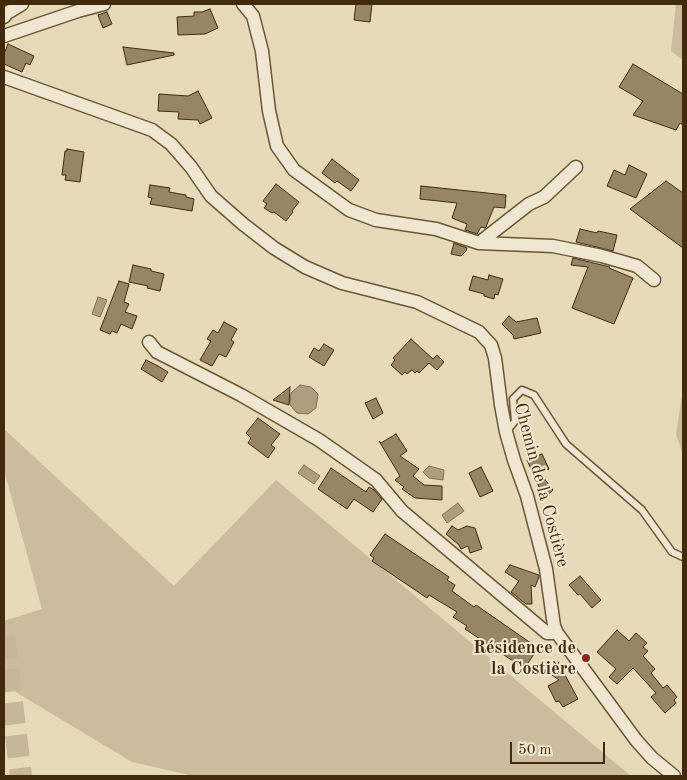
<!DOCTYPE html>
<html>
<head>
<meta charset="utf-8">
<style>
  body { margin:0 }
  #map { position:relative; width:687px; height:780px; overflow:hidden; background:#e6dab9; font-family:"Old Standard TT",serif }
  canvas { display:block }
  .frame { position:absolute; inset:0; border:5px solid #422b0d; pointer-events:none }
  .scale { position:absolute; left:510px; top:742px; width:95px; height:22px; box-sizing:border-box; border:2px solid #422b0d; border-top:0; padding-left:6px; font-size:15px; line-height:18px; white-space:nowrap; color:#422b0d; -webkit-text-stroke:4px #efe7d2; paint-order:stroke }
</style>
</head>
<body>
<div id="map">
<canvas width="687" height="780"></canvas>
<div class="frame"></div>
<div class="scale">50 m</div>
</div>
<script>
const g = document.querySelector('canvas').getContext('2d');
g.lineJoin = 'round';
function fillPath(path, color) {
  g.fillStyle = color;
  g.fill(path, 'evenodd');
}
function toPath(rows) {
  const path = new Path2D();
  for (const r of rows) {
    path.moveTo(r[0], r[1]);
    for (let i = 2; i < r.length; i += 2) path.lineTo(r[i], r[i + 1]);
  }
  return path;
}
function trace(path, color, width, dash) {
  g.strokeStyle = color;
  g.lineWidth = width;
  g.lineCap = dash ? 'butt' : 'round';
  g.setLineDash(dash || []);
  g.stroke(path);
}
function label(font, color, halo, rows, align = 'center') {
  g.font = font + ' "Old Standard TT",serif';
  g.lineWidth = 4;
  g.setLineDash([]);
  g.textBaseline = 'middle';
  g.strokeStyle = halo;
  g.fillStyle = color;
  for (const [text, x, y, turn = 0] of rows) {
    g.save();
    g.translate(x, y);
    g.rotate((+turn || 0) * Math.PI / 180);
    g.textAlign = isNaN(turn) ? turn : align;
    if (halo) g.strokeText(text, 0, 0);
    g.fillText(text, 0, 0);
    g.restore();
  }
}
const green = toPath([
  [676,4,683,4,683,60,671,51],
  [683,389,683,455,676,434],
  [4,429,174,586,276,480,631,776,194,776,132,762,4,685,4,621,42,609,4,470]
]);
const water = toPath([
  [98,297,107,300,100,317,92,314,98,297],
  [300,385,311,387,318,394,316,408,308,414,297,413,290,405,291,393,300,385],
  [304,465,320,476,314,484,298,473,304,465],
  [429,466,444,470,443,480,429,478,423,472,429,466],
  [458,503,464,511,447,523,442,515,458,503]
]);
const building = toPath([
  [356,4,372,4,370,22,354,20,356,4],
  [210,9,218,28,205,34,178,35,177,17,194,16,194,12,202,12,210,9],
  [107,12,112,24,103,28,98,15,107,12],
  [8,44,34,56,30,65,26,63,22,72,4,64,4,54,8,44],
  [123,47,174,53,174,55,127,65,123,47],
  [633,64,683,94,683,125,680,123,676,130,633,115,643,101,619,87,633,64],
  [198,91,212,118,200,124,198,120,178,119,179,112,158,111,159,94,188,96,198,91],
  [67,149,84,152,80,182,65,180,66,175,62,175,65,151,67,151,67,149],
  [332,159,359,180,351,191,337,181,335,183,322,173,332,159],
  [629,165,647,174,636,198,607,186,614,170,625,175,629,165],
  [666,181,683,193,683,248,630,209,666,181],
  [276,184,299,202,292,211,293,212,286,221,274,212,272,213,264,208,267,204,263,201,276,184],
  [150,185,170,188,169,192,186,195,186,197,194,199,192,211,150,204,152,198,148,197,150,185],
  [421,186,506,195,505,208,494,207,486,227,485,228,481,227,477,234,465,230,467,224,452,218,457,203,420,199,421,186],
  [580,229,597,233,598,231,617,235,613,251,576,242,580,229],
  [454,243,467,248,466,251,461,256,451,254,454,243],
  [573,258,610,267,609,268,633,278,614,324,572,308,588,267,571,265,573,258],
  [133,265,151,269,151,271,164,274,160,291,147,288,148,286,129,282,133,265],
  [489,275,503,279,498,295,495,294,494,299,484,296,484,294,469,290,473,276,488,280,489,275],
  [119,281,129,284,124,302,129,304,125,312,137,316,132,329,121,324,117,333,112,331,110,334,100,330,119,281],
  [509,316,516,322,537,318,541,333,514,339,513,335,502,324,509,316],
  [224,322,237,329,231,340,234,342,226,357,219,354,212,366,200,360,211,341,207,339,213,330,218,333,224,322],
  [411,339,433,359,437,355,444,362,437,370,429,363,419,373,417,371,415,373,412,370,407,374,405,372,402,375,391,365,395,360,393,358,411,339],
  [324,344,334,350,324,366,309,357,314,348,319,351,324,344],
  [146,360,158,366,168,372,162,382,141,369,146,360],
  [290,387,289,405,273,400,290,387],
  [376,398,383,413,373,419,365,403,376,398],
  [258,418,280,434,271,445,275,448,268,458,248,443,251,438,246,433,258,418],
  [396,434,407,451,400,456,419,469,413,476,424,485,442,486,442,500,415,498,402,489,404,487,395,480,400,476,379,441,381,443,396,434],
  [542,454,549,469,540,473,553,490,544,498,536,488,539,487,527,460,542,454],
  [481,467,493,491,480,497,469,473,481,467],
  [331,468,366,492,369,487,374,490,382,499,373,512,354,499,347,509,318,489,331,468],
  [452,526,458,530,467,526,475,528,482,549,470,553,468,546,461,549,459,545,446,534,452,526],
  [385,534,449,577,447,580,455,585,452,591,474,607,476,605,538,648,526,666,521,663,519,665,465,629,467,626,453,617,457,612,429,595,427,598,372,561,374,558,370,555,385,534],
  [510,565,539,575,539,577,535,587,531,585,532,604,526,604,511,592,519,581,505,572,510,565],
  [580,576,601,600,592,608,580,594,578,595,569,585,580,576],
  [617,630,629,641,636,633,647,643,643,647,648,651,643,656,655,669,651,673,663,688,667,685,677,697,674,700,676,703,665,713,651,697,656,693,633,668,617,684,609,677,616,669,597,652,617,630],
  [558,662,578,699,563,707,559,701,556,702,548,686,559,680,549,673,558,662]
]);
const motorwayTunnel = toPath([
  [4,637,21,776]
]);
const service = toPath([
  [507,431,515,421,513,399,522,390,534,395,566,444,642,510,672,552,683,557]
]);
const minor = toPath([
  [243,4,253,16,262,51,269,111,277,146,294,170,349,210,376,220,436,229,479,243,529,204,544,197,576,167],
  [4,17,7,13,22,4],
  [4,36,78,11,104,4],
  [4,77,152,130,171,144,191,167,211,196,243,224,274,248,305,267,342,283,417,302,479,332,491,345,495,358,501,405,506,432,514,460,527,496,546,569,554,626,557,633,636,740,652,758,674,776],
  [479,243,553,246,602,256,637,266,654,280],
  [149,342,157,352,241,395,319,440,376,480,402,511,547,633,557,633]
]);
const markers = [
  [586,658,5,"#8f2418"]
];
const streetNames = [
  ["Chemin de la Costière",541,485,75]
];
const poiNames = [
  ["Résidence de",576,648],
  ["la Costière",576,669]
];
fillPath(green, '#cabc9c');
fillPath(water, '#ae9e7f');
trace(water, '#837051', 1);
fillPath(building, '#978666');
trace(building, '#422b0d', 1);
trace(motorwayTunnel, '#c5b797', 22, [22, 11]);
trace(service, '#6b5738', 9);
trace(minor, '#6b5738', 15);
trace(service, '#efe7d2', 6);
trace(minor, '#efe7d2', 12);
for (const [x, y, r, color] of markers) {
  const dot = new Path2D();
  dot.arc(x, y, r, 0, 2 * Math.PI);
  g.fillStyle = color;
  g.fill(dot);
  trace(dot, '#efe7d2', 2);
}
label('18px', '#422b0d', '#efe7d2', streetNames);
label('bold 18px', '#422b0d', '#efe7d2', poiNames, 'right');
</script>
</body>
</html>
